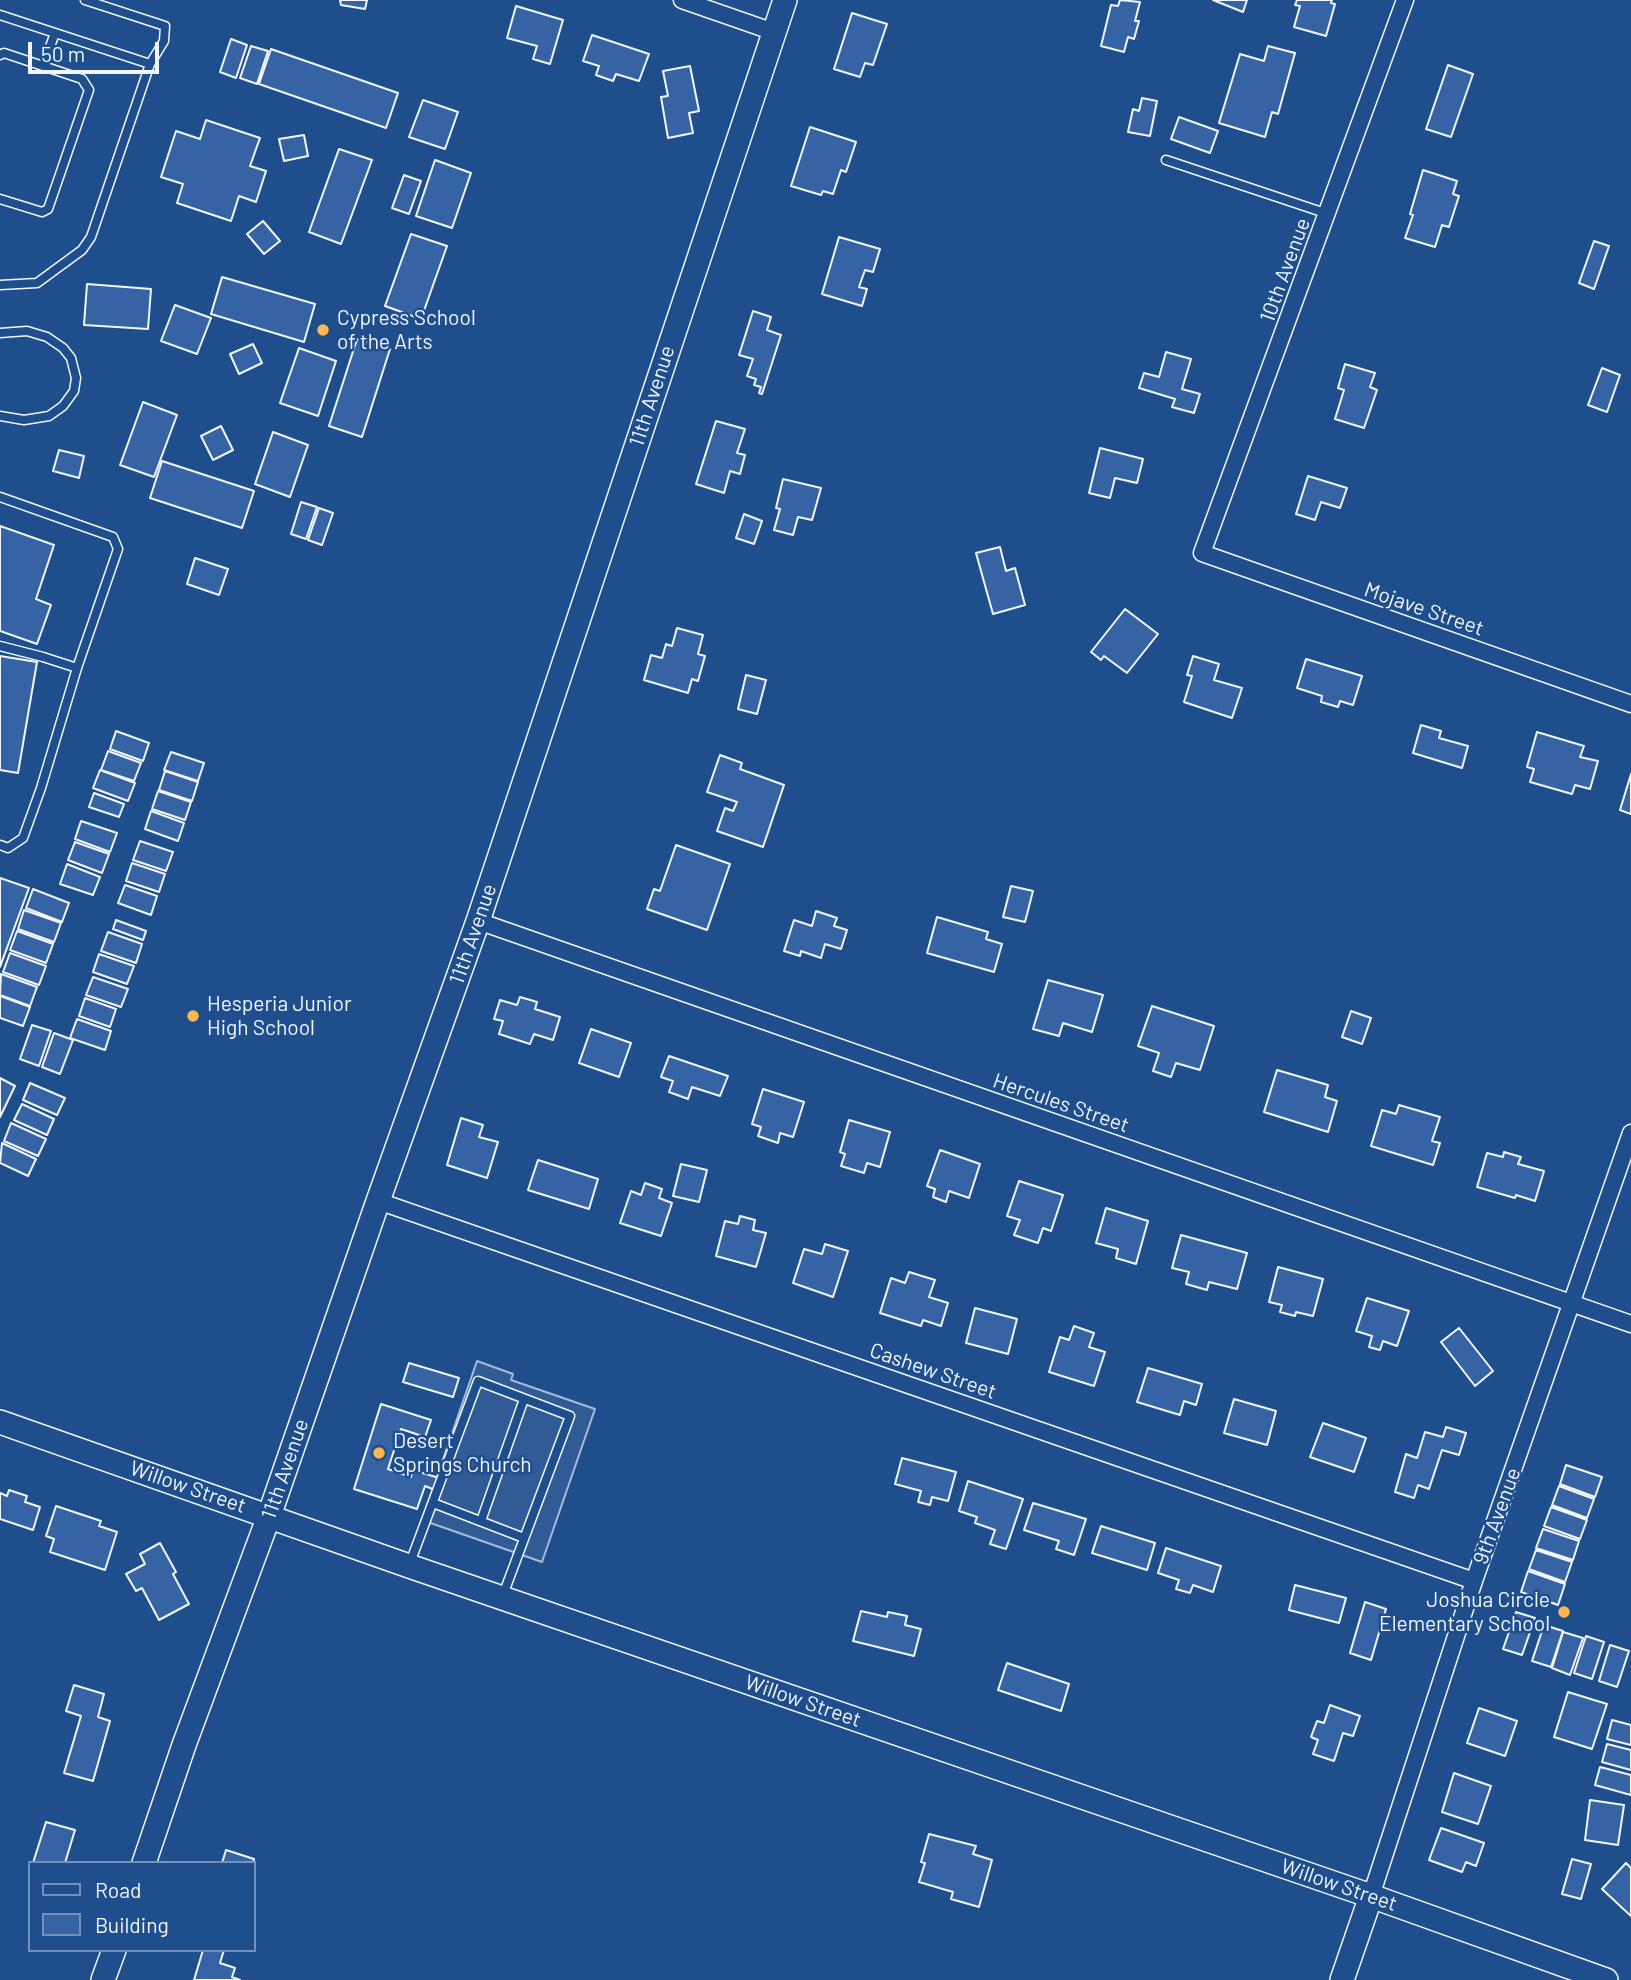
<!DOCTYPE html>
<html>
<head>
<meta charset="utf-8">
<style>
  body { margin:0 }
  #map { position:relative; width:1631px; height:1980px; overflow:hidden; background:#1f4e8c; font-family:Barlow,sans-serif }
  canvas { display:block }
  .legend { position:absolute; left:28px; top:1861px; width:228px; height:91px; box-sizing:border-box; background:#1f4e8c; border:2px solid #7391ba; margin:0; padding:9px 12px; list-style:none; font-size:21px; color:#f2f6ff }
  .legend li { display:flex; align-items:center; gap:14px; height:35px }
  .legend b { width:35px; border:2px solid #7391ba }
  .scale { position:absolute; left:28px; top:42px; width:131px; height:32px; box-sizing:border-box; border:4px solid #f2f6ff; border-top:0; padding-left:9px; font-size:21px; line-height:24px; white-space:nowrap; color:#f2f6ff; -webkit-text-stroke:5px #1f4e8c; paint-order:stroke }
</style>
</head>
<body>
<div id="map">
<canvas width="1631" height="1980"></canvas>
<ul class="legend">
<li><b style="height:9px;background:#1f4e8c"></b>Road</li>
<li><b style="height:19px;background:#3563a3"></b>Building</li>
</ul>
<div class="scale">50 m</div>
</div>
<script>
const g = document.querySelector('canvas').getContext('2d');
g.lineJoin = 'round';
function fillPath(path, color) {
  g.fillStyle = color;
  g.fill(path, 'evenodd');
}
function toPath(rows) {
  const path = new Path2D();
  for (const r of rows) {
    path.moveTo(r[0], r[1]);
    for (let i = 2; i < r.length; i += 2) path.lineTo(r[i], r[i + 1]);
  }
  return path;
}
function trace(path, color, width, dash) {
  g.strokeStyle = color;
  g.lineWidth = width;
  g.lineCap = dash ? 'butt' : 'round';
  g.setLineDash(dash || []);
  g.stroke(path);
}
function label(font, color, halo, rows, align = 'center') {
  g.font = font + ' Barlow,sans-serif';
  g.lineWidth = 5;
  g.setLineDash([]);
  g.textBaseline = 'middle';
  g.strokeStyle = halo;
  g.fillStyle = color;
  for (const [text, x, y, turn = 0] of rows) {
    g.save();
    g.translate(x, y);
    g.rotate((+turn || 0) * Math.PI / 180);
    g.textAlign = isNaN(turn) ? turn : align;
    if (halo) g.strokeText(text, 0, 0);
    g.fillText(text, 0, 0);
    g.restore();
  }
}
const built = toPath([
  [477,1361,513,1374,511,1380,595,1409,542,1562,422,1520,477,1361]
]);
const building = toPath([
  [340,0,367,0,365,9,341,5,340,0],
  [1120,0,1140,2,1135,21,1139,21,1134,39,1128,37,1124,52,1101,46,1111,5,1118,6,1120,0],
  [1213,0,1247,0,1243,12,1213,0],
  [1297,0,1332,0,1331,3,1335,4,1326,36,1294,27,1300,6,1295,5,1297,0],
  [516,6,563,20,550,64,533,59,537,46,507,38,516,6],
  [852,13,887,24,873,65,865,63,860,77,834,69,852,13],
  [592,35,649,54,639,81,616,74,613,81,596,75,599,66,583,61,592,35],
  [231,39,247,45,236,78,220,72,231,39],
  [251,46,268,51,257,84,240,78,251,46],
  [1268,46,1295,53,1278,114,1272,112,1265,137,1219,123,1240,54,1264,61,1268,46],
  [271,49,398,93,386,128,259,84,271,49],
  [1448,65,1473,74,1451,137,1426,129,1448,65],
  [690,66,699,111,689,113,693,133,668,138,661,97,668,96,663,71,690,66],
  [1142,98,1157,101,1150,136,1128,132,1133,109,1139,111,1142,98],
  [423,100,458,112,445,149,409,137,423,100],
  [1179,117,1218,131,1210,153,1171,139,1179,117],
  [206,120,260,138,250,166,266,171,256,202,239,196,231,221,177,203,183,184,161,177,176,131,200,139,206,120],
  [810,127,856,142,846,172,841,170,833,194,823,191,821,195,791,186,810,127],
  [304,135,308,156,284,161,279,139,304,135],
  [339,149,372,160,341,244,309,232,339,149],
  [435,160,471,173,452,228,416,216,435,160],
  [1423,170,1457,181,1453,194,1459,196,1449,227,1442,225,1435,247,1405,238,1413,215,1410,214,1423,170],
  [404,175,421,181,409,214,392,208,404,175],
  [263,221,280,241,264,254,247,234,263,221],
  [411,234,447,246,421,319,385,306,411,234],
  [839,237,880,249,873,272,865,270,859,287,867,289,862,306,822,294,839,237],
  [1594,241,1609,246,1594,289,1579,283,1594,241],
  [222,277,315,304,304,342,211,314,222,277],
  [87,284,151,289,148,329,84,325,87,284],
  [175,305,211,318,197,354,161,341,175,305],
  [753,311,771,317,767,330,781,335,762,394,759,393,761,387,754,385,756,379,747,376,753,359,739,355,753,311],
  [357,339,390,349,362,437,329,426,357,339],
  [253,344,262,363,239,374,230,354,253,344],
  [299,348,336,361,318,416,280,403,299,348],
  [1166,352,1191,359,1182,389,1200,394,1194,413,1172,407,1175,399,1139,388,1144,373,1159,377,1166,352],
  [1345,364,1375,373,1370,387,1377,390,1364,428,1335,419,1344,390,1338,388,1345,364],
  [1602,368,1620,375,1607,412,1588,405,1602,368],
  [143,402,177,415,154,477,120,465,143,402],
  [716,421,745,429,737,453,745,455,740,474,730,471,724,493,696,484,716,421],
  [221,426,233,450,213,460,201,436,221,426],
  [273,432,308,445,290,497,255,484,273,432],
  [1100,448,1143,459,1137,483,1115,478,1110,498,1089,493,1100,448],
  [59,450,84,456,79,478,53,471,59,450],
  [162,461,254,491,242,528,150,498,162,461],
  [1308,476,1347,488,1340,508,1321,502,1315,520,1296,514,1308,476],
  [783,479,821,488,812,520,798,517,793,535,774,530,780,509,776,508,783,479],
  [301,502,317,507,306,539,291,534,301,502],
  [319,508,333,513,322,545,308,540,319,508],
  [744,514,762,521,754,544,736,538,744,514],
  [0,526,54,545,36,599,51,605,37,644,0,631,0,526],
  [1000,547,1006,571,1015,568,1025,605,993,614,976,553,1000,547],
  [195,558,228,569,219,595,187,584,195,558],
  [1125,609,1158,634,1127,673,1104,656,1101,660,1091,652,1125,609],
  [677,628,703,635,698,654,705,656,698,681,692,679,688,693,644,680,651,655,662,658,666,644,672,646,677,628],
  [0,656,37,662,18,773,0,770,0,656],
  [1193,656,1219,664,1214,680,1242,688,1232,718,1184,702,1192,676,1187,675,1193,656],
  [1306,659,1362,676,1353,705,1340,701,1338,707,1321,702,1322,696,1297,688,1306,659],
  [746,675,766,680,757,714,738,709,746,675],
  [1421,725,1441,731,1439,738,1468,746,1462,768,1413,753,1421,725],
  [116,731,149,743,143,761,110,749,116,731],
  [1537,732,1584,746,1580,757,1598,761,1590,789,1575,785,1572,794,1530,782,1534,769,1527,767,1537,732],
  [108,751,141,763,134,781,101,770,108,751],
  [171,752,204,763,198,781,164,770,171,752],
  [720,755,742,763,740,769,784,785,763,847,717,831,725,808,733,811,737,802,707,792,720,755],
  [100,770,135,783,128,801,93,788,100,770],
  [165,771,198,782,192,801,159,790,165,771],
  [1631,774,1631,814,1620,810,1631,774],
  [158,791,191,802,185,820,152,809,158,791],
  [94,793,124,804,119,817,89,807,94,793],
  [151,811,184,823,178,841,145,829,151,811],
  [81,821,117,833,110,852,75,839,81,821],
  [140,841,173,852,166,871,133,860,140,841],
  [75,842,109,854,102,873,68,860,75,842],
  [676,845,730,864,707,930,647,909,654,889,660,891,676,845],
  [132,863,165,874,159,892,126,881,132,863],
  [67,864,100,877,93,895,60,884,67,864],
  [0,878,29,888,0,967,0,878],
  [125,885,157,896,151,915,118,903,125,885],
  [1011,886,1033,891,1025,922,1003,917,1011,886],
  [33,889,69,903,62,922,26,908,33,889],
  [24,910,61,923,54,942,18,929,24,910],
  [816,911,837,918,834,926,847,930,841,949,825,944,821,958,801,951,800,956,784,951,794,920,812,926,816,911],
  [937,917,988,932,986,939,1002,944,994,972,927,953,937,917],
  [116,920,146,931,143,940,113,929,116,920],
  [17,931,53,944,46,963,10,950,17,931],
  [108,932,142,944,136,963,101,951,108,932],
  [10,953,46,966,39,985,3,972,10,953],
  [99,954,134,966,127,984,93,972,99,954],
  [1,974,37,987,30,1006,0,995,1,974],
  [93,977,128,989,121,1007,86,995,93,977],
  [1048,980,1103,995,1092,1032,1063,1023,1059,1036,1033,1029,1048,980],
  [0,996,30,1007,23,1026,0,1018,0,996],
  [520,997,537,1002,535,1009,560,1017,553,1040,534,1034,530,1044,499,1034,503,1021,494,1019,500,1000,517,1005,520,997],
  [85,998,116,1009,110,1027,79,1016,85,998],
  [1152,1006,1214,1026,1200,1070,1176,1063,1171,1077,1153,1071,1159,1053,1138,1046,1152,1006],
  [1351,1011,1371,1018,1362,1044,1342,1037,1351,1011],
  [77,1019,111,1031,105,1050,70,1038,77,1019],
  [32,1025,51,1031,39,1066,20,1059,32,1025],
  [591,1029,631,1043,619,1077,579,1063,591,1029],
  [54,1033,73,1040,60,1074,42,1067,54,1033],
  [669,1056,728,1076,720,1096,692,1087,688,1099,669,1092,673,1081,661,1077,669,1056],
  [1277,1070,1328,1085,1325,1097,1337,1101,1328,1132,1264,1112,1277,1070],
  [0,1078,15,1086,0,1117,0,1078],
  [30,1083,65,1098,57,1115,23,1100,30,1083],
  [763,1089,804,1102,793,1137,780,1133,778,1143,758,1136,761,1127,752,1124,763,1089],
  [22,1104,54,1119,47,1135,14,1120,22,1104],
  [1399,1105,1440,1117,1432,1141,1440,1143,1433,1165,1371,1146,1382,1110,1396,1114,1399,1105],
  [461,1118,483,1125,479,1137,498,1142,487,1178,447,1165,461,1118],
  [849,1120,890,1132,880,1167,867,1163,864,1173,841,1166,845,1154,840,1152,849,1120],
  [11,1123,46,1139,38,1156,4,1141,11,1123],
  [2,1143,36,1159,28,1176,0,1163,2,1143],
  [940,1150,980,1164,969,1198,949,1191,946,1202,933,1197,935,1189,927,1186,940,1150],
  [1504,1152,1521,1157,1518,1164,1544,1171,1535,1201,1516,1195,1515,1198,1477,1187,1487,1153,1503,1157,1504,1152],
  [538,1160,598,1179,589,1209,528,1190,538,1160],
  [681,1164,707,1170,699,1202,673,1196,681,1164],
  [1019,1181,1063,1195,1051,1231,1043,1228,1038,1243,1014,1235,1020,1220,1007,1216,1019,1181],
  [645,1183,662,1189,659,1198,672,1203,661,1236,620,1223,631,1191,641,1195,645,1183],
  [1106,1208,1148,1221,1136,1264,1116,1258,1118,1249,1096,1243,1106,1208],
  [740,1216,755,1220,753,1230,766,1233,756,1267,716,1256,725,1221,738,1224,740,1216],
  [1181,1235,1247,1253,1237,1289,1209,1282,1207,1290,1186,1284,1189,1272,1172,1268,1181,1235],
  [825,1244,848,1251,833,1297,793,1283,804,1249,822,1254,825,1244],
  [1278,1267,1323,1279,1313,1316,1296,1312,1295,1316,1280,1312,1282,1305,1269,1302,1278,1267],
  [909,1272,935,1280,929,1297,948,1303,941,1326,923,1320,921,1326,880,1313,891,1278,905,1283,909,1272],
  [1367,1298,1409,1311,1397,1346,1383,1341,1380,1350,1369,1347,1372,1336,1356,1331,1367,1298],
  [975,1308,1017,1319,1008,1354,966,1343,975,1308],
  [1074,1326,1094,1333,1089,1347,1105,1352,1094,1386,1049,1372,1060,1337,1069,1340,1074,1326],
  [1459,1328,1493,1371,1475,1386,1441,1342,1459,1328],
  [409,1363,459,1378,453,1397,403,1382,409,1363],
  [1148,1368,1202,1384,1196,1405,1184,1401,1180,1415,1137,1402,1148,1368],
  [1234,1399,1276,1411,1267,1445,1224,1433,1234,1399],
  [381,1404,431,1420,425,1437,401,1429,388,1469,411,1477,413,1470,439,1478,435,1490,425,1486,417,1509,354,1489,381,1404],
  [1323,1423,1366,1438,1354,1472,1310,1457,1323,1423],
  [1446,1427,1466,1433,1459,1455,1442,1450,1429,1489,1418,1485,1414,1498,1395,1492,1406,1454,1417,1458,1425,1432,1443,1437,1446,1427],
  [902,1458,956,1472,948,1501,932,1497,930,1505,918,1502,921,1491,895,1484,902,1458],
  [1566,1465,1602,1477,1595,1497,1560,1484,1566,1465],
  [968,1481,1023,1499,1006,1549,990,1544,995,1530,975,1523,977,1517,959,1511,968,1481],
  [1559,1486,1594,1499,1587,1518,1552,1505,1559,1486],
  [9,1490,27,1496,25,1502,40,1507,33,1530,0,1519,0,1493,7,1496,9,1490],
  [1033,1503,1086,1519,1074,1555,1056,1549,1059,1541,1024,1530,1033,1503],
  [56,1506,101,1521,99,1526,117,1532,105,1570,50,1552,54,1539,46,1536,56,1506],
  [1551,1507,1587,1520,1580,1539,1544,1526,1551,1507],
  [1101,1526,1155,1543,1147,1570,1092,1553,1101,1526],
  [1543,1529,1579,1541,1573,1560,1536,1548,1543,1529],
  [160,1543,176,1572,173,1574,189,1604,159,1620,142,1588,136,1591,126,1574,145,1564,140,1554,160,1543],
  [1166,1548,1221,1566,1213,1592,1193,1585,1190,1593,1176,1589,1179,1580,1158,1573,1166,1548],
  [1536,1550,1572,1562,1565,1582,1529,1569,1536,1550],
  [1528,1571,1565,1584,1558,1605,1521,1592,1528,1571],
  [1295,1585,1346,1598,1339,1623,1289,1610,1295,1585],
  [1365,1602,1386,1609,1371,1660,1350,1653,1365,1602],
  [861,1611,887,1617,888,1612,907,1616,905,1625,921,1629,914,1656,853,1641,861,1611],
  [1516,1612,1535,1618,1522,1655,1503,1649,1516,1612],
  [1544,1625,1563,1631,1551,1667,1532,1661,1544,1625],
  [1563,1632,1583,1638,1570,1675,1552,1668,1563,1632],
  [1586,1636,1604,1642,1592,1679,1574,1673,1586,1636],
  [1610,1645,1629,1651,1617,1687,1599,1681,1610,1645],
  [1007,1663,1069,1684,1061,1711,998,1690,1007,1663],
  [74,1685,104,1694,98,1717,110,1721,93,1781,64,1773,81,1716,66,1711,74,1685],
  [1568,1692,1607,1704,1592,1749,1554,1737,1568,1692],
  [1330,1705,1360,1716,1353,1736,1343,1733,1334,1761,1313,1754,1318,1740,1311,1737,1317,1721,1324,1723,1330,1705],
  [1479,1708,1517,1721,1505,1756,1467,1743,1479,1708],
  [1612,1720,1631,1725,1631,1745,1607,1739,1612,1720],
  [1607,1744,1631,1750,1631,1770,1602,1762,1607,1744],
  [1600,1767,1631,1775,1631,1795,1595,1785,1600,1767],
  [1454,1773,1491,1786,1478,1824,1442,1812,1454,1773],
  [1590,1800,1624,1805,1618,1845,1585,1840,1590,1800],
  [46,1822,75,1830,65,1863,33,1863,46,1822],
  [1441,1828,1484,1843,1476,1866,1466,1862,1462,1872,1429,1860,1441,1828],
  [929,1834,976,1846,973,1854,992,1860,979,1907,951,1899,953,1892,919,1882,925,1863,921,1862,929,1834],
  [226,1850,254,1859,253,1863,222,1863,226,1850],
  [1572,1859,1591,1864,1581,1899,1562,1894,1572,1859],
  [1626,1863,1631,1868,1631,1916,1602,1889,1626,1863],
  [203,1950,224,1950,220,1963,235,1968,232,1977,240,1980,194,1980,203,1950]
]);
const lane = toPath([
  [85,0,165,26,164,41,150,64],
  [0,15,150,64,91,237,82,250,37,283,0,285],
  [0,55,4,53,82,79,89,90,48,209,42,212,0,199],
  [43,66,55,33],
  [1166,160,1328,214],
  [0,333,27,331,47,337,63,348,71,358,76,378,74,391,63,406,49,416,24,420,0,416],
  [0,497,113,537,118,549,77,668,43,657,0,646],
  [0,845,8,848,23,838,41,788,77,668],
  [433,1503,524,1538],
  [481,1521,524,1399],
  [410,1563,478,1381,570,1416,503,1595]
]);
const street = toPath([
  [682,0,774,32],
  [1405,0,1202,553,1631,704],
  [478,921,1631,1324],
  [378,1201,1474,1581],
  [1371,1896,1474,1581,1631,1133]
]);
const secondary = toPath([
  [0,1422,409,1566,1371,1896,1606,1980],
  [144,1863,184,1745,269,1516,378,1201,478,921,785,0],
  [103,1980,114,1950],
  [1342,1980,1371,1896]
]);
const markers = [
  [323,330,7,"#ffb74d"],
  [193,1016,7,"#ffb74d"],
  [379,1453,7,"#ffb74d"],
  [1564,1612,7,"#ffb74d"]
];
const streetNames = [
  ["10th Avenue",1285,270,-70],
  ["11th Avenue",652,396,-72],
  ["Mojave Street",1424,609,19],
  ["11th Avenue",473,934,-71],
  ["Hercules Street",1061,1103,19],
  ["Cashew Street",933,1371,19],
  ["11th Avenue",285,1469,-71],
  ["Willow Street",188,1487,19],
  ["9th Avenue",1497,1516,-70],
  ["Willow Street",803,1701,19],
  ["Willow Street",1339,1885,19]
];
const poiNames = [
  ["Cypress School",337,318],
  ["of the Arts",337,342],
  ["Hesperia Junior",207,1004],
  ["High School",207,1028],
  ["Desert",393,1441],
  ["Springs Church",393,1465],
  ["Joshua Circle",1550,1600,"right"],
  ["Elementary School",1550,1624,"right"]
];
fillPath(built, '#305b95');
trace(built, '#a8bbd7', 2);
fillPath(building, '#3563a3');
trace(building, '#f2f6ff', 2);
trace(lane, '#f2f6ff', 11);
trace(street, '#f2f6ff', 19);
trace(secondary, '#f2f6ff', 26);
trace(lane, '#1f4e8c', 8);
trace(street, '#1f4e8c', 16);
trace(secondary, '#1f4e8c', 23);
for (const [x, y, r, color] of markers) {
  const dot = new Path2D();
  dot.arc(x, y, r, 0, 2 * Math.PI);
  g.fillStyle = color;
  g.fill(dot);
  trace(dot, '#1f4e8c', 2.5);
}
label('21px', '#f2f6ff', '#1f4e8c', streetNames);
label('21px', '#f2f6ff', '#1f4e8c', poiNames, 'left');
</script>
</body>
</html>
